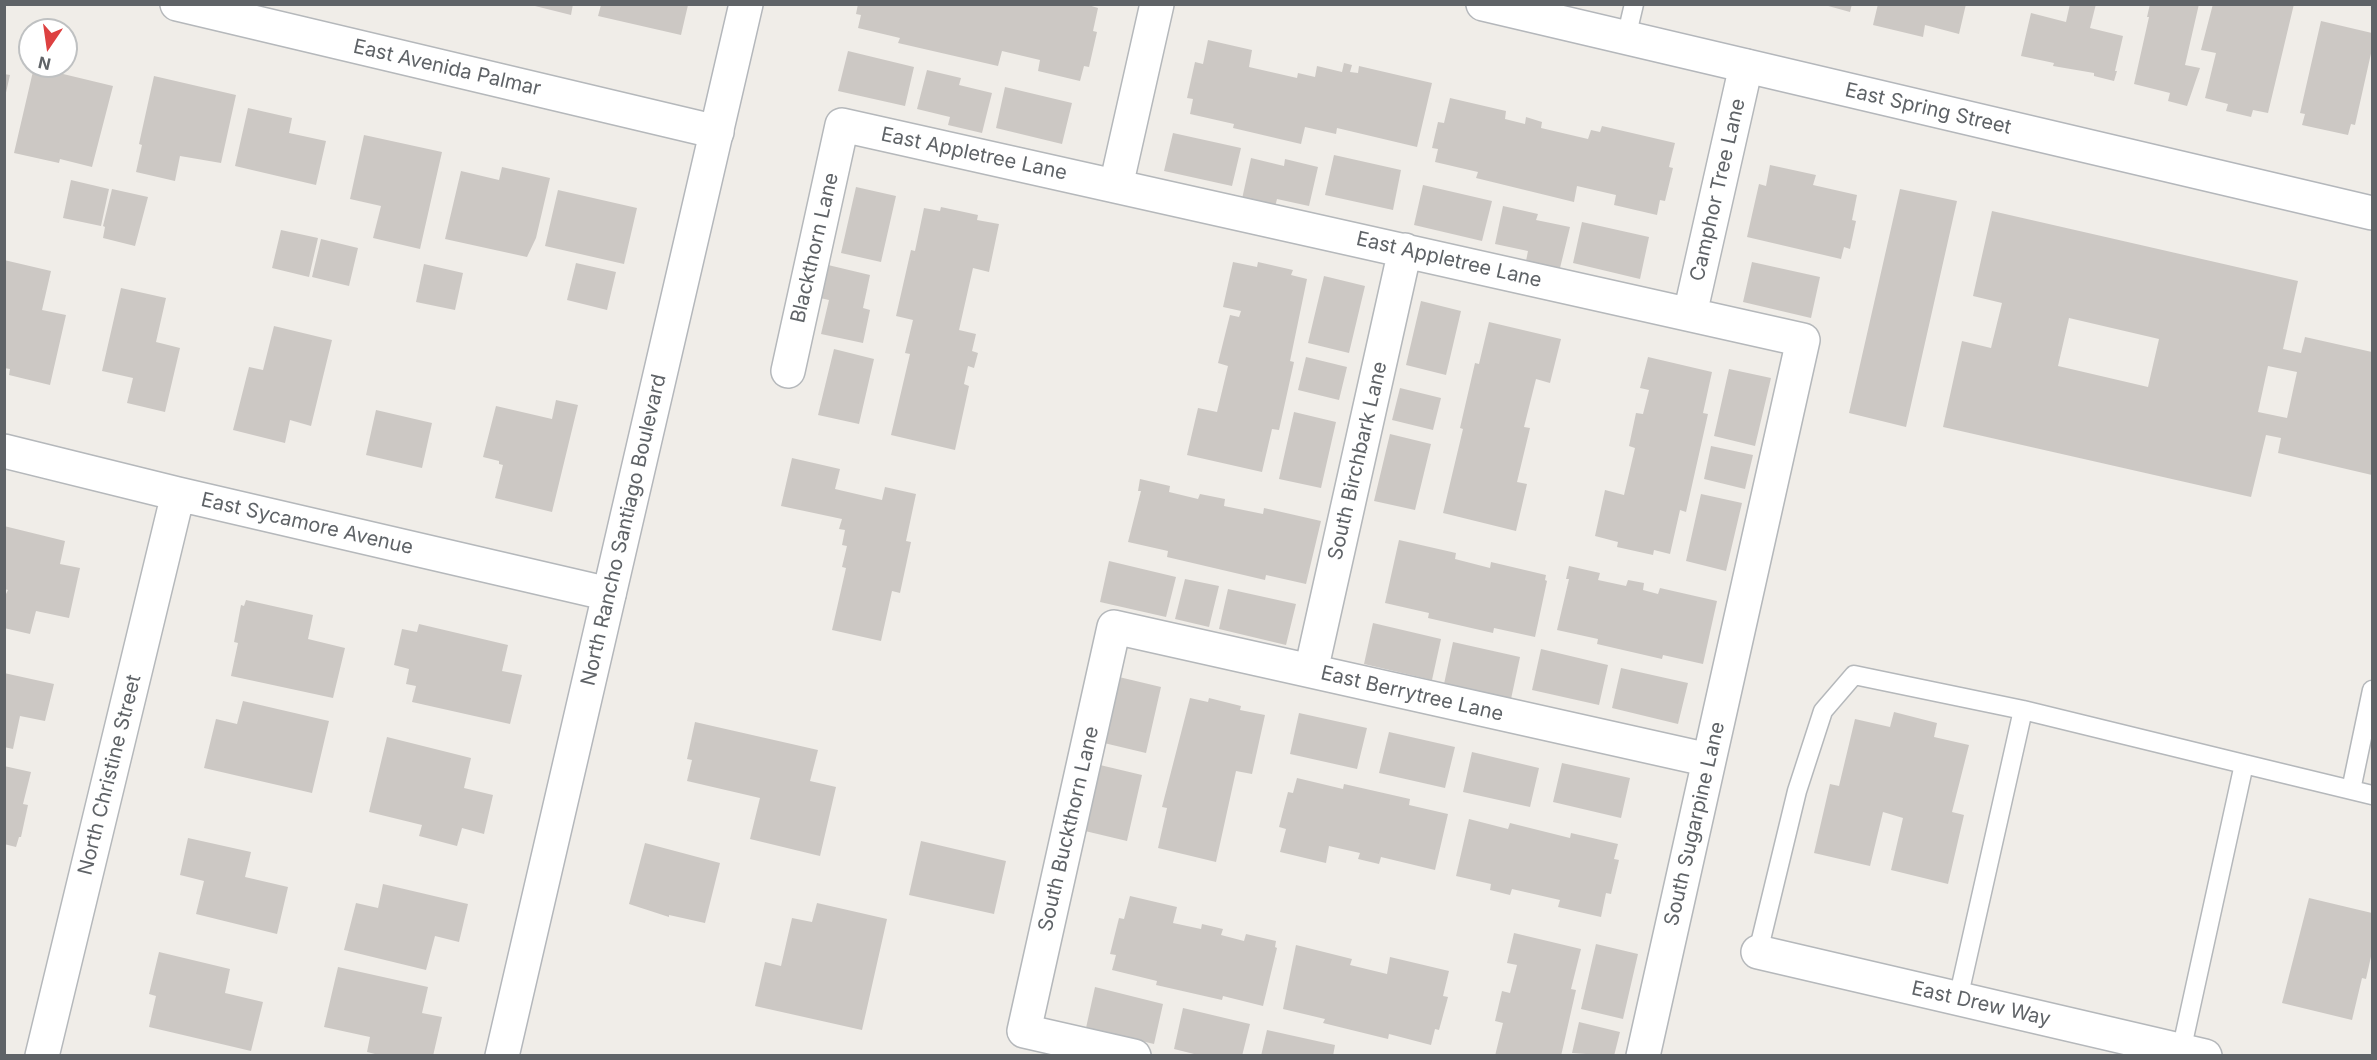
<!DOCTYPE html>
<html>
<head>
<meta charset="utf-8">
<style>
  body { margin:0 }
  #map { position:relative; width:2377px; height:1060px; overflow:hidden; background:#f0ede8; font-family:Inter,sans-serif }
  canvas { display:block }
  .frame { position:absolute; inset:0; border:6px solid #5f6367; pointer-events:none }
  .north { position:absolute; left:18px; top:18px; width:60px; height:60px; box-sizing:border-box; background:#fff; border:2px solid #bfc1c2; border-radius:50%; rotate:193deg; font-size:16px; font-weight:700; line-height:24px; text-align:center; color:#5f6367 }
  .north::after { content:''; display:block; margin:auto; width:21px; height:27px; background:#dd4141; clip-path:polygon(50% 0,100% 100%,50% 72%,0 100%) }
</style>
</head>
<body>
<div id="map">
<canvas width="2377" height="1060"></canvas>
<div class="frame"></div>
<div class="north">N</div>
</div>
<script>
const g = document.querySelector('canvas').getContext('2d');
g.lineJoin = 'round';
function fillPath(path, color) {
  g.fillStyle = color;
  g.fill(path, 'evenodd');
}
function toPath(rows) {
  const path = new Path2D();
  for (const r of rows) {
    path.moveTo(r[0], r[1]);
    for (let i = 2; i < r.length; i += 2) path.lineTo(r[i], r[i + 1]);
  }
  return path;
}
function trace(path, color, width, dash) {
  g.strokeStyle = color;
  g.lineWidth = width;
  g.lineCap = dash ? 'butt' : 'round';
  g.setLineDash(dash || []);
  g.stroke(path);
}
function label(font, color, halo, rows, align = 'center') {
  g.font = font + ' Inter,sans-serif';
  g.lineWidth = 6;
  g.setLineDash([]);
  g.textBaseline = 'middle';
  g.strokeStyle = halo;
  g.fillStyle = color;
  for (const [text, x, y, turn = 0] of rows) {
    g.save();
    g.translate(x, y);
    g.rotate((+turn || 0) * Math.PI / 180);
    g.textAlign = isNaN(turn) ? turn : align;
    if (halo) g.strokeText(text, 0, 0);
    g.fillText(text, 0, 0);
    g.restore();
  }
}
const building = toPath([
  [527,4,573,4,571,15],
  [858,4,1085,4,1098,8,1093,31,1097,32,1089,67,1084,66,1080,81,1038,71,1040,60,1002,51,998,66,898,43,900,38,858,28,861,15,856,14],
  [1821,4,1852,4,1850,12],
  [1878,4,1966,4,1959,34,1925,25,1923,37,1873,25],
  [2070,4,2096,4,2090,28,2123,36,2115,71,2117,71,2114,81,2094,76,2094,73,2053,66,2054,63,2021,56,2031,13,2066,22],
  [2150,4,2199,4,2185,65,2200,68,2187,106,2168,101,2170,93,2134,84,2149,17,2147,17],
  [2213,4,2294,4,2268,113,2253,110,2251,117,2226,111,2228,104,2205,98,2216,53,2201,50],
  [601,5,688,5,681,35,598,16],
  [2321,21,2372,33,2372,49,2355,125,2351,124,2348,135,2302,125,2305,114,2300,113],
  [1208,40,1252,50,1249,67,1297,78,1298,73,1315,77,1317,66,1342,72,1344,63,1352,65,1350,72,1358,73,1359,66,1432,83,1417,147,1337,128,1336,134,1305,127,1301,144,1233,128,1234,124,1190,114,1193,99,1187,98,1195,62,1203,64],
  [848,51,914,67,905,106,838,91],
  [34,67,113,86,92,167,60,159,59,163,14,153],
  [927,70,961,78,959,85,992,93,982,133,948,125,950,117,917,109],
  [4,74,10,75,5,97,4,97],
  [154,76,236,95,221,163,180,156,175,181,136,172,142,145,139,144],
  [1005,87,1072,103,1062,144,996,128],
  [1450,98,1506,111,1505,119,1525,124,1526,117,1542,122,1541,128,1588,139,1591,130,1600,132,1602,126,1675,143,1669,167,1673,168,1665,201,1660,200,1657,215,1614,205,1616,195,1577,186,1574,202,1476,178,1478,172,1435,162,1438,149,1432,148,1438,122,1444,123],
  [248,108,292,118,289,133,326,141,316,185,235,166],
  [1173,133,1241,148,1232,186,1164,171],
  [364,135,442,152,420,249,373,238,381,206,350,199],
  [1334,155,1401,170,1393,210,1325,195],
  [1251,158,1284,166,1285,159,1318,167,1309,206,1277,199,1275,207,1242,199],
  [1770,165,1816,175,1813,185,1857,195,1852,220,1856,221,1850,249,1844,247,1841,259,1747,237,1759,184,1766,186],
  [502,167,550,178,536,238,527,257,445,239,461,171,499,180],
  [71,180,109,189,101,226,63,218],
  [1423,185,1492,201,1482,241,1414,225],
  [856,187,896,196,881,262,841,253],
  [112,189,148,197,135,246,103,238,105,227,103,226],
  [1900,189,1957,201,1906,427,1849,413],
  [558,190,637,208,624,264,545,246],
  [1503,206,1538,214,1536,220,1570,227,1560,268,1526,261,1528,251,1495,244],
  [941,207,978,215,977,220,999,224,989,272,973,268,959,330,976,334,972,351,978,353,974,368,968,366,964,384,969,386,955,450,891,435,910,354,905,353,913,320,896,316,911,250,915,251,924,208,940,211],
  [1992,211,2298,281,2283,349,2301,353,2305,337,2372,352,2372,475,2278,453,2281,438,2266,435,2251,497,1943,427,1962,341,1991,348,2002,303,1973,296],
  [2069,318,2159,339,2148,387,2058,366],
  [2268,366,2297,372,2287,418,2258,412],
  [1582,222,1649,237,1640,279,1573,263],
  [281,230,318,238,309,277,272,268],
  [321,239,358,248,349,286,312,277],
  [4,260,51,271,42,310,66,315,50,385,9,375,10,369,4,368],
  [1233,262,1257,267,1258,262,1293,270,1291,275,1307,279,1290,361,1294,362,1279,430,1272,429,1262,472,1187,455,1198,408,1217,412,1228,366,1218,363,1230,315,1239,317,1241,311,1223,307],
  [1752,262,1820,277,1811,318,1743,302],
  [576,263,616,272,607,310,567,300],
  [424,264,463,273,455,310,416,302],
  [828,265,870,275,863,308,870,310,863,343,821,334,829,300,820,298],
  [1324,276,1365,286,1349,353,1308,343],
  [121,288,166,298,156,342,180,348,165,412,127,403,133,378,102,371],
  [1421,301,1461,311,1446,375,1406,365],
  [1489,322,1561,339,1550,383,1536,379,1524,427,1530,428,1517,482,1527,484,1516,531,1443,513,1463,429,1460,428,1475,363,1479,364],
  [274,326,332,340,311,426,290,420,285,443,233,430,249,367,263,370],
  [834,349,874,359,859,424,818,415],
  [1306,357,1347,367,1339,400,1298,390],
  [1648,357,1712,372,1703,413,1708,414,1686,512,1680,510,1670,554,1654,550,1653,555,1617,547,1618,542,1595,536,1605,490,1624,495,1635,448,1629,446,1636,413,1643,414,1649,390,1640,388],
  [1729,369,1771,378,1755,446,1714,436],
  [1400,388,1441,398,1433,430,1392,420],
  [556,400,578,405,552,512,495,498,503,465,499,464,499,461,483,457,496,406,552,419],
  [376,410,432,423,422,468,366,455],
  [1294,412,1336,422,1321,488,1279,479],
  [1390,434,1431,444,1415,510,1374,501],
  [1711,446,1753,455,1745,489,1704,479],
  [792,458,840,469,835,489,882,500,885,487,916,494,906,541,911,542,900,593,892,591,881,641,832,630,846,568,842,567,847,546,842,545,845,530,839,529,842,519,781,506],
  [1140,479,1170,486,1169,492,1198,499,1200,494,1225,499,1224,506,1263,514,1264,508,1321,521,1306,584,1266,575,1265,580,1167,557,1168,551,1128,542,1141,491,1138,491],
  [1701,494,1742,503,1726,571,1686,561],
  [4,526,65,541,60,564,80,568,69,618,36,611,30,634,4,628,4,598,8,590,4,589],
  [1399,540,1456,553,1455,559,1490,568,1491,562,1546,575,1545,580,1547,581,1535,637,1494,628,1493,633,1428,618,1429,613,1385,603],
  [1109,561,1176,577,1166,617,1100,602],
  [1569,566,1600,573,1598,580,1626,586,1628,580,1644,583,1643,590,1658,594,1660,588,1717,601,1703,664,1663,655,1662,659,1597,644,1598,639,1557,630,1569,579,1566,579],
  [1185,579,1219,586,1209,627,1175,619],
  [1228,589,1296,604,1286,645,1219,629],
  [246,600,313,615,308,639,345,648,333,698,231,676,238,643,234,642,241,605,244,606],
  [1373,623,1441,639,1432,680,1364,664],
  [419,624,508,645,502,671,522,675,510,724,412,702,416,686,406,684,409,669,394,665,402,629,417,632],
  [1453,642,1520,657,1511,699,1444,684],
  [1541,649,1608,665,1599,705,1532,690],
  [1621,668,1688,683,1678,724,1612,708],
  [4,673,54,684,45,721,20,716,13,749,4,747],
  [1119,677,1161,687,1146,753,1104,743],
  [1190,698,1208,702,1209,698,1241,706,1240,710,1265,715,1252,774,1236,771,1216,862,1158,848,1167,808,1162,807],
  [243,701,329,721,312,793,204,768,216,719,237,724],
  [1894,712,1937,723,1934,737,1969,745,1952,812,1964,815,1948,884,1891,870,1903,818,1883,812,1870,866,1814,853,1830,784,1839,786,1855,719,1890,727],
  [1299,713,1367,728,1357,769,1290,754],
  [695,722,818,750,810,781,836,787,820,856,750,839,760,798,687,781,692,760,687,759],
  [1389,732,1455,747,1445,788,1379,773],
  [387,737,471,758,464,788,493,795,484,834,462,828,457,846,419,836,422,825,369,812],
  [1472,752,1539,768,1530,807,1463,792],
  [1562,763,1630,778,1621,818,1553,802],
  [1100,765,1142,775,1127,841,1085,831],
  [4,766,31,772,23,804,28,805,21,837,19,837,16,847,4,844],
  [1297,778,1343,789,1344,784,1410,799,1409,805,1448,814,1435,870,1381,857,1379,864,1358,859,1360,853,1329,846,1326,863,1280,852,1286,829,1279,827,1288,792,1293,793],
  [1469,819,1508,829,1510,823,1570,838,1571,833,1618,844,1614,859,1619,860,1611,894,1606,893,1601,917,1558,907,1560,900,1512,889,1510,895,1490,890,1491,884,1456,876],
  [188,838,251,852,245,877,288,887,277,934,196,914,204,881,180,875],
  [921,841,1006,861,994,914,909,895],
  [645,843,720,863,705,923,669,915,669,917,629,904],
  [383,884,468,904,459,942,435,936,426,970,344,950,356,903,378,908],
  [1130,896,1177,907,1173,923,1201,929,1202,924,1223,929,1221,935,1244,941,1246,934,1276,941,1275,947,1277,948,1263,1006,1223,996,1222,1000,1156,985,1157,981,1112,970,1116,955,1110,954,1119,918,1124,919],
  [2309,898,2372,913,2372,952,2366,979,2362,978,2352,1020,2282,1003],
  [817,903,887,919,862,1030,755,1006,765,962,781,966,792,918,812,922],
  [1514,933,1581,949,1571,989,1576,990,1561,1056,1495,1056,1503,1023,1495,1021,1502,991,1510,993,1517,965,1507,963],
  [1596,944,1638,954,1623,1019,1581,1009],
  [1296,945,1352,959,1350,965,1387,974,1390,957,1449,971,1443,996,1448,997,1439,1030,1435,1029,1431,1045,1389,1034,1388,1039,1323,1023,1325,1019,1283,1009],
  [159,952,230,969,225,993,263,1002,251,1051,149,1027,156,996,149,994],
  [338,967,428,987,422,1013,442,1017,433,1056,383,1056,367,1052,370,1037,324,1027],
  [1095,987,1163,1004,1154,1044,1086,1028],
  [1183,1008,1250,1024,1242,1056,1202,1056,1174,1049],
  [1579,1022,1620,1032,1614,1056,1572,1053],
  [1267,1030,1335,1045,1333,1056,1261,1056]
]);
const lane = toPath([
  [1626,38,1634,4],
  [2351,790,2372,690],
  [1758,952,1797,791,1823,711,1854,675,2023,710],
  [1958,999,2023,710,2244,764],
  [2180,1056,2244,764,2372,795]
]);
const street = toPath([
  [177,4,717,132],
  [1116,186,1157,4],
  [1690,314,1746,66],
  [788,371,842,125,1803,340,1643,1056],
  [4,451,178,494,609,594],
  [1311,671,1405,250],
  [1758,952,2205,1056],
  [42,1056,178,494],
  [1134,1056,1024,1031,1114,627,1709,760]
]);
const secondary = toPath([
  [1483,4,2372,213],
  [502,1056,746,4]
]);
const streetNames = [
  ["East Avenida Palmar",447,68,13],
  ["East Spring Street",1928,109,13],
  ["East Appletree Lane",974,154,12],
  ["Camphor Tree Lane",1718,190,-77],
  ["Blackthorn Lane",815,248,-77],
  ["East Appletree Lane",1449,260,13],
  ["South Birchbark Lane",1358,461,-77],
  ["East Sycamore Avenue",307,524,13],
  ["North Rancho Santiago Boulevard",624,530,-77],
  ["East Berrytree Lane",1412,694,13],
  ["North Christine Street",110,775,-76],
  ["South Sugarpine Lane",1695,824,-77],
  ["South Buckthorn Lane",1069,829,-77],
  ["East Drew Way",1981,1004,13]
];
fillPath(building, '#ccc8c4');
trace(lane, '#b5b8bb', 21);
trace(street, '#b5b8bb', 36);
trace(secondary, '#b4b7bb', 36);
trace(lane, '#fff', 18);
trace(street, '#fff', 33);
trace(secondary, '#fff', 33);
label('20px', '#5f6367', '#fff', streetNames);
</script>
</body>
</html>
